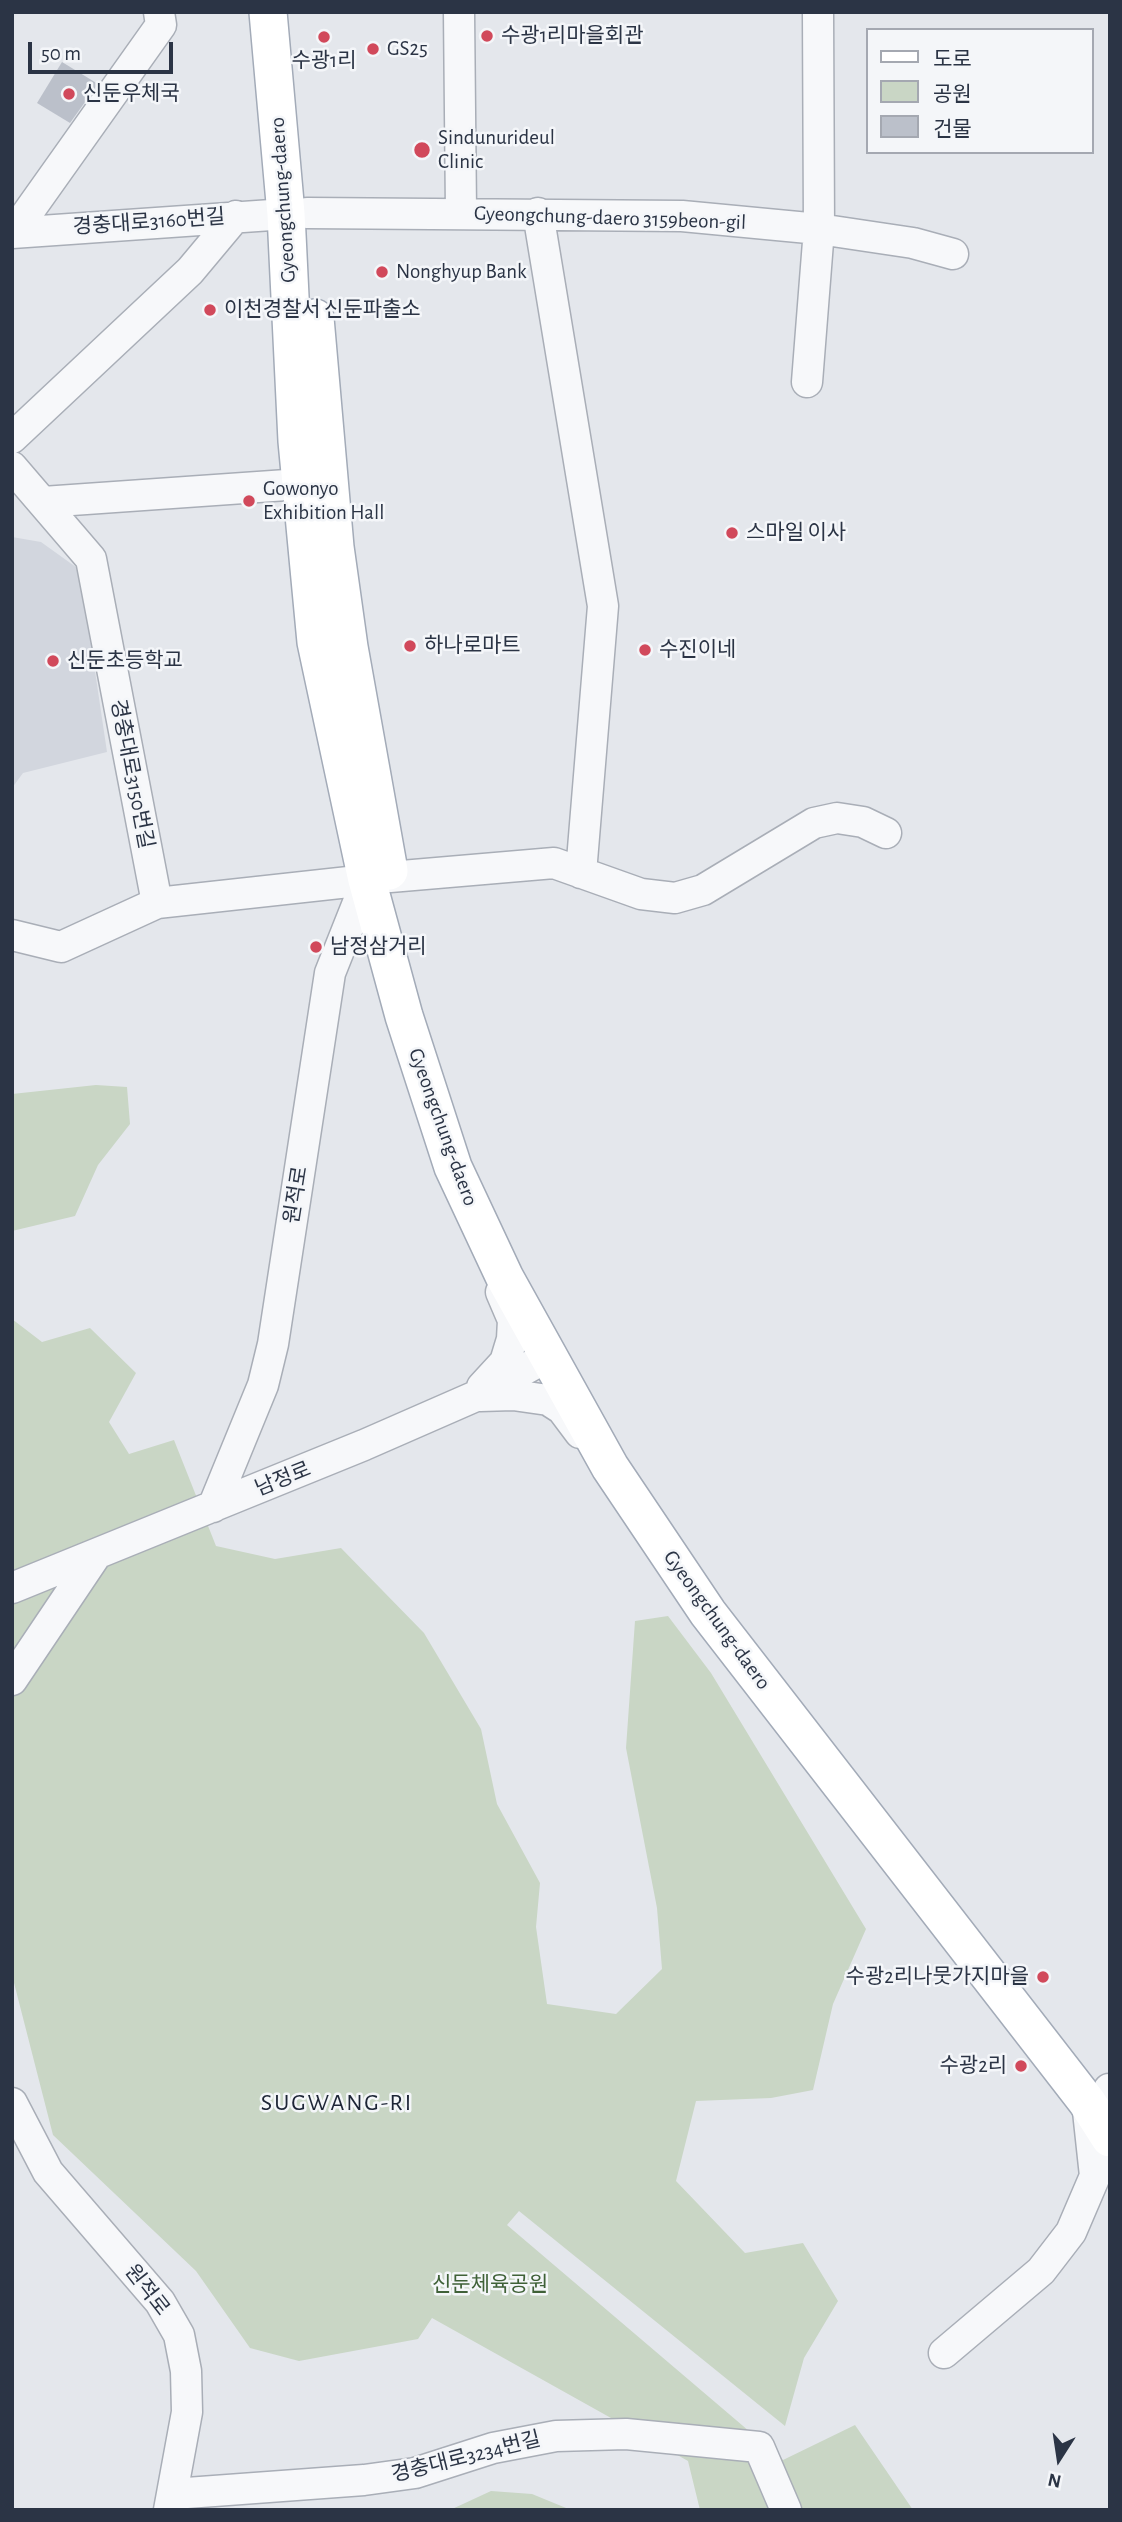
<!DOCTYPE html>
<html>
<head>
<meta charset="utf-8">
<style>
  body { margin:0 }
  #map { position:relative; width:1122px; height:2522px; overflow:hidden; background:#e4e7ec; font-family:"Alegreya Sans","Noto Sans KR",sans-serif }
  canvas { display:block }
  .frame { position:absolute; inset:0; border:14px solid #2b3445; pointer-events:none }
  .legend { position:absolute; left:866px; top:28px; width:228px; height:126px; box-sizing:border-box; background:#f4f6f9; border:2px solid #a4a8b1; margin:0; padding:9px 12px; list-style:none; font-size:21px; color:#2b3445 }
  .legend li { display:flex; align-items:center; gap:14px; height:35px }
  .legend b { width:35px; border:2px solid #a4a8b1 }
  .north { position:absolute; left:1024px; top:2424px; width:70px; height:70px; -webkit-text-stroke:5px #f4f6f9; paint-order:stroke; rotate:192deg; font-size:19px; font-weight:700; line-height:28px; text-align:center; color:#2b3445 }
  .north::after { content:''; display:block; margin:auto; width:24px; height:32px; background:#2b3445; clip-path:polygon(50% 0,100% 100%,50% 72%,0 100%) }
  .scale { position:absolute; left:28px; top:42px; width:145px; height:32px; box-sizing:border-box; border:4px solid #2b3445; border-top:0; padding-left:9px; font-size:21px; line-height:24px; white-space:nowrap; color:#2b3445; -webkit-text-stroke:5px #f4f6f9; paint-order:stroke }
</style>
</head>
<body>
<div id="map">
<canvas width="1122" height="2522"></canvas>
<div class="frame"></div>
<ul class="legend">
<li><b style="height:9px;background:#fff"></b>도로</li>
<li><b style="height:19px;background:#c9d6c5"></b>공원</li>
<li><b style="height:19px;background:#bbc0ca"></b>건물</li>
</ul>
<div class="north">N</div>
<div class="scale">50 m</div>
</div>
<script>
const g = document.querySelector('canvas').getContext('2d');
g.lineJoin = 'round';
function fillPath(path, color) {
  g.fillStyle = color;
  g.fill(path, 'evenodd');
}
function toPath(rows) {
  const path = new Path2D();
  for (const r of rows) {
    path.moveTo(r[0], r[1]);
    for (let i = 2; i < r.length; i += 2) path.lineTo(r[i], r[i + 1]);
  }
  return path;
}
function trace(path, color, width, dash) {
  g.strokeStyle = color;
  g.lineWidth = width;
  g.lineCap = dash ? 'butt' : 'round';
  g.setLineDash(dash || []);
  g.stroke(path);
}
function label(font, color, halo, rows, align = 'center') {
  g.font = font + ' "Alegreya Sans","Noto Sans KR",sans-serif';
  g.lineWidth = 5;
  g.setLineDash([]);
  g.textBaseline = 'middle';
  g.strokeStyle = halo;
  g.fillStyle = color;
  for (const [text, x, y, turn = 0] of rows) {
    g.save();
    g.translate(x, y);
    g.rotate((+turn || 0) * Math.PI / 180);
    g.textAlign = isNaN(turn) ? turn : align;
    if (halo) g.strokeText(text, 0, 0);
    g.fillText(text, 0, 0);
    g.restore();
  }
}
const built = toPath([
  [12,537,41,542,80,570,107,752,23,773,12,788]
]);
const green = toPath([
  [96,1085,127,1087,130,1124,98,1165,75,1216,12,1231,12,1094],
  [12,1319,42,1342,90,1328,136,1373,109,1422,129,1454,174,1440,216,1546,275,1559,341,1548,424,1633,481,1729,497,1804,540,1883,536,1927,547,2004,616,2014,662,1969,657,1908,626,1748,635,1621,668,1616,711,1673,866,1929,833,2004,813,2090,771,2098,696,2101,676,2181,745,2253,803,2243,838,2301,804,2358,785,2426,519,2211,507,2225,783,2460,855,2425,913,2510,700,2510,688,2461,432,2318,418,2339,299,2361,250,2348,196,2271,53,2135,12,1975],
  [491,2491,532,2494,571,2510,450,2510]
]);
const building = toPath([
  [62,62,98,84,70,123,37,103]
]);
const minor = toPath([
  [459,12,461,212],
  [307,213,682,216,819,229,913,243,953,254],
  [538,213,603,606,581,873],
  [14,232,161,25,159,12],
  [12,233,286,214],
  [807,382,819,229,818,12],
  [12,438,190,271,236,216],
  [12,467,91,559,157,903],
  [43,502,301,484],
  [390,877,554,863,641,894,675,898,703,890,814,823,837,818,863,822,886,833],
  [12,935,61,947,157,903,367,880],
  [482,1387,505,1362,512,1339,513,1320,501,1292],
  [480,1396,513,1395,548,1400,562,1409,580,1433],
  [213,1507,263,1385,273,1344,330,973,367,880],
  [12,1588,364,1445,476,1396,547,1357],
  [12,1680,96,1555],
  [1109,2089,1110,2089],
  [12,2103,48,2172,160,2302,179,2335,186,2371,187,2412,169,2510],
  [944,2353,1041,2271,1071,2232,1095,2176,1087,2102],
  [173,2494,364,2480,415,2473,493,2448,556,2436,626,2434,759,2447,786,2510]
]);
const major = toPath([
  [268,12,286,214,297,441,316,642,367,880,404,1016,453,1167,505,1278,610,1467,708,1613,1087,2102,1110,2138],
  [315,318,335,547,349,647,389,871]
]);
const markers = [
  [487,36,7,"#d1495b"],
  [324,37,7,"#d1495b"],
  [373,49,7,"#d1495b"],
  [69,94,7,"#d1495b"],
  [422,150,9,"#d1495b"],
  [382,272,7,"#d1495b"],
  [210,310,7,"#d1495b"],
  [249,501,7,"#d1495b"],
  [732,533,7,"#d1495b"],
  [410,646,7,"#d1495b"],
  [645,650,7,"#d1495b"],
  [53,661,7,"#d1495b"],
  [316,947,7,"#d1495b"],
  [1043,1977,7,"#d1495b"],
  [1021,2066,7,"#d1495b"]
];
const poiNames = [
  ["수광1리마을회관",501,36],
  ["GS25",387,49],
  ["수광1리",324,61,"center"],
  ["신둔우체국",83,94],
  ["Sindunurideul",438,138],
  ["Clinic",438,162],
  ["Nonghyup Bank",396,272],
  ["이천경찰서 신둔파출소",224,310],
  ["Gowonyo",263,489],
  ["Exhibition Hall",263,513],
  ["스마일 이사",746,533],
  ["하나로마트",424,646],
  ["수진이네",659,650],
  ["신둔초등학교",67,661],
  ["남정삼거리",330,947],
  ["수광2리나뭇가지마을",1029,1977,"right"],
  ["수광2리",1007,2066,"right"]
];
const streetNames = [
  ["Gyeongchung-daero",283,200,-94],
  ["Gyeongchung-daero 3159beon-gil",610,218,2],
  ["경충대로3160번길",149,222,-4],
  ["경충대로3150번길",132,774,79],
  ["Gyeongchung-daero",443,1127,70],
  ["원적로",296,1195,-81],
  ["남정로",283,1479,-22],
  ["Gyeongchung-daero",717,1620,54],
  ["원적로",147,2290,52],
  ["경충대로3234번길",466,2457,-14]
];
const parkNames = [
  ["신둔체육공원",490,2285]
];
const quarterNames = [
  ["SUGWANG-RI",337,2103]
];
fillPath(built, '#d2d6de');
fillPath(green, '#c9d6c5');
fillPath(building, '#bbc0ca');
trace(minor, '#a9aeb7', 33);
trace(major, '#a3abb8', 40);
trace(minor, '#f7f8fa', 30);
trace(major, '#fff', 37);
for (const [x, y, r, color] of markers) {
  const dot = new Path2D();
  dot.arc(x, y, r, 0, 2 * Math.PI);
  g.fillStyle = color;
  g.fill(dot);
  trace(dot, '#f4f6f9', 2.5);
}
label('21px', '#2b3445', '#f4f6f9', poiNames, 'left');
label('21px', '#2b3445', '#f4f6f9', streetNames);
label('21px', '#3f6138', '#f4f6f9', parkNames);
g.letterSpacing = '2px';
label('24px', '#1d2536', '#f4f6f9', quarterNames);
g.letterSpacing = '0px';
</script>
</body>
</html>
